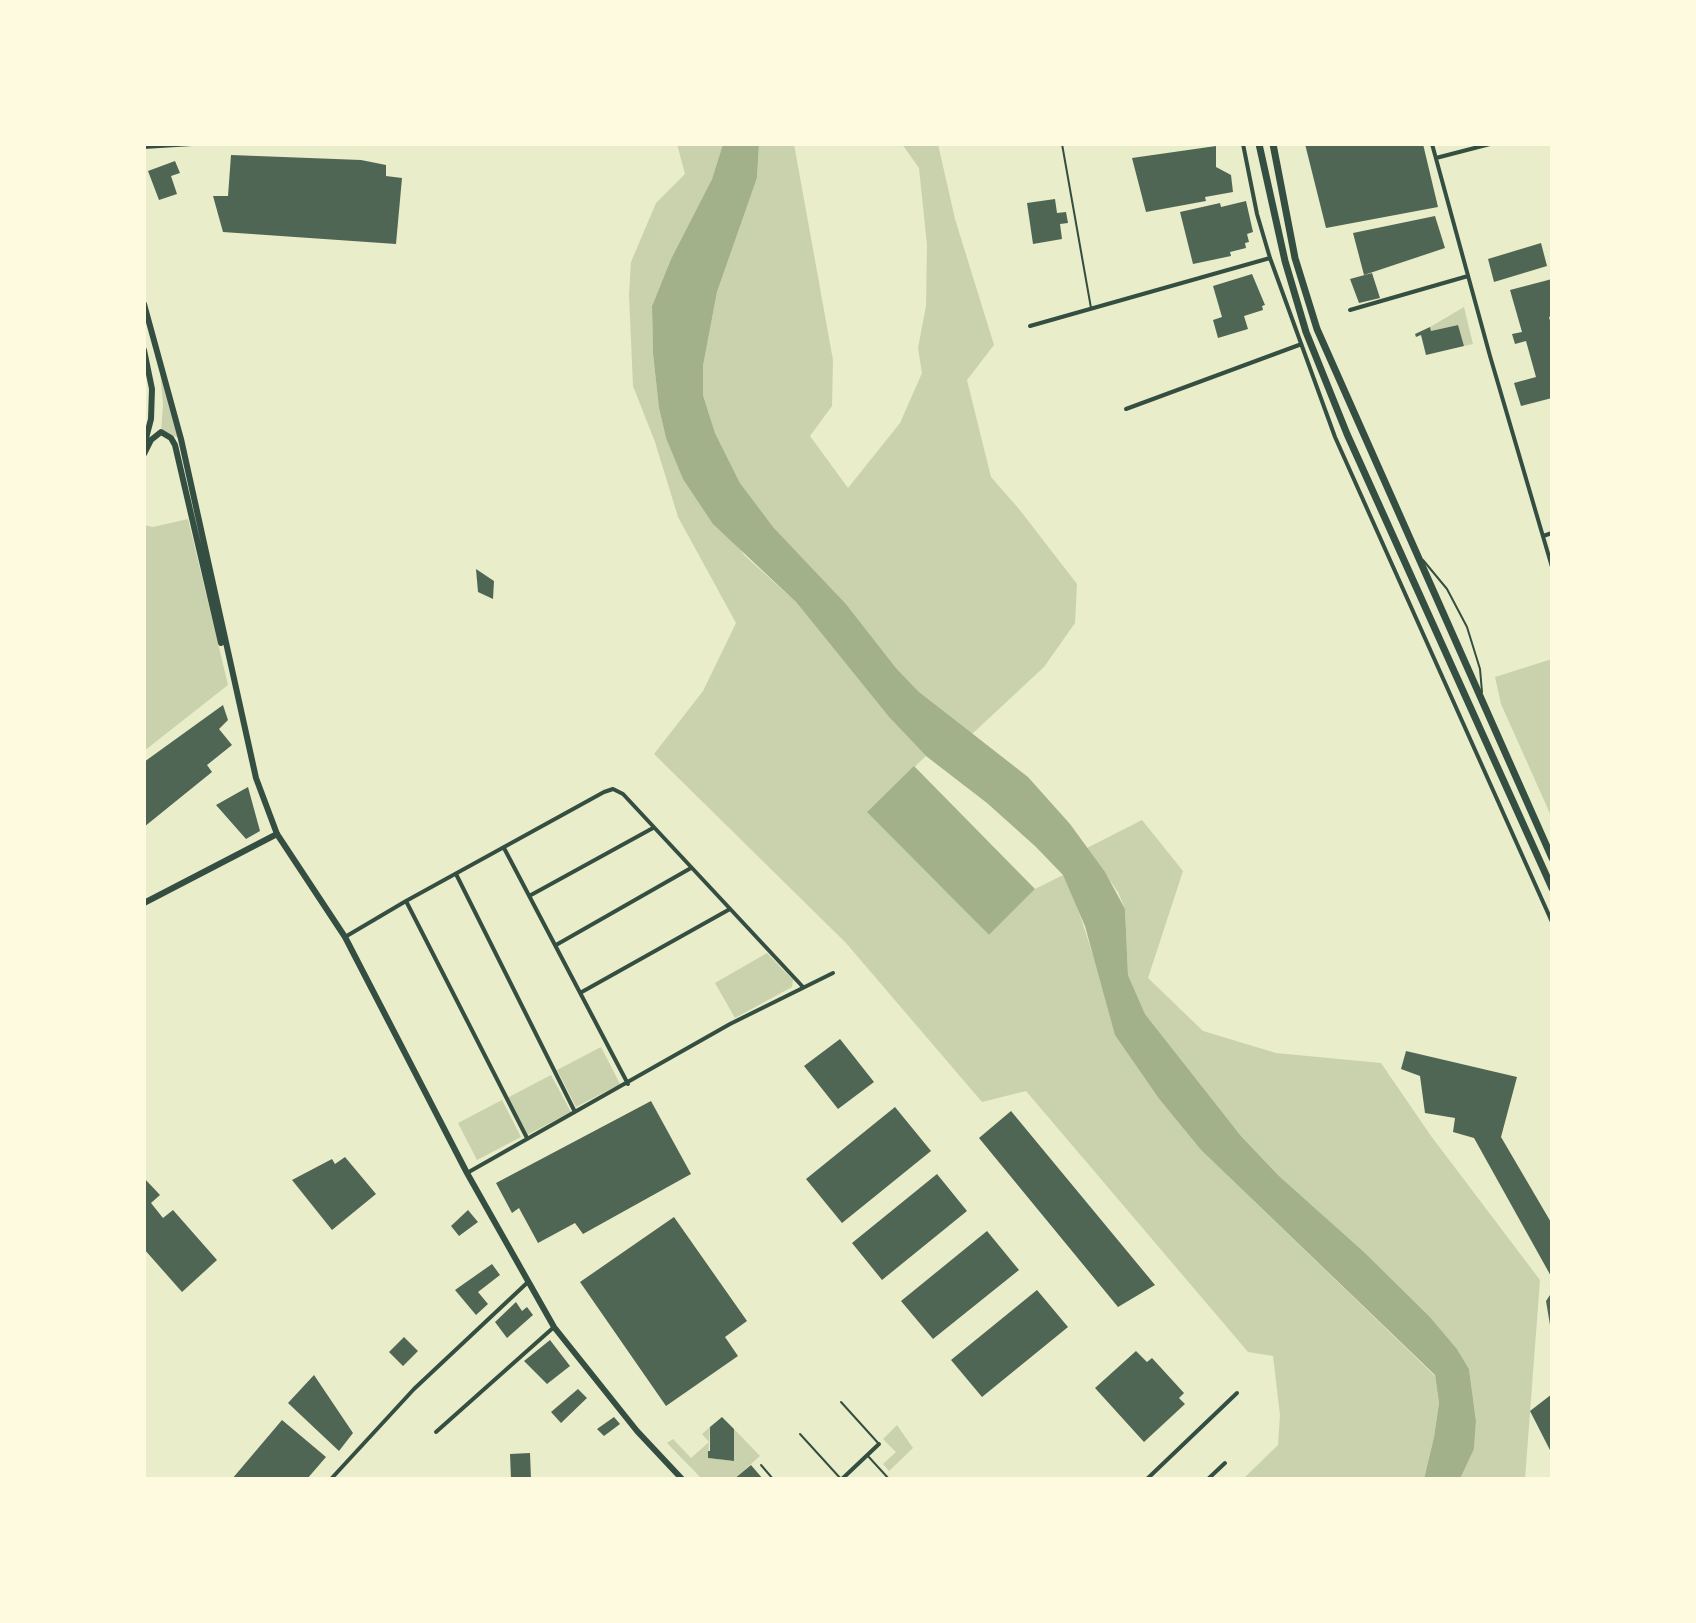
<!DOCTYPE html>
<html>
<head>
<meta charset="utf-8">
<style>
  body { margin:0 }
  #map { position:relative; width:1696px; height:1623px; overflow:hidden; background:#e9edc9; font-family:"Roboto Condensed",sans-serif }
  canvas { display:block }
  .frame { position:absolute; inset:0; border:146px solid #fefae0; pointer-events:none }
</style>
</head>
<body>
<div id="map">
<canvas width="1696" height="1623"></canvas>
<div class="frame"></div>
</div>
<script>
const g = document.querySelector('canvas').getContext('2d');
g.lineJoin = 'round';
function fillPath(path, color) {
  g.fillStyle = color;
  g.fill(path, 'evenodd');
}
function toPath(rows) {
  const path = new Path2D();
  for (const r of rows) {
    path.moveTo(r[0], r[1]);
    for (let i = 2; i < r.length; i += 2) path.lineTo(r[i], r[i + 1]);
  }
  return path;
}
function trace(path, color, width, dash) {
  g.strokeStyle = color;
  g.lineWidth = width;
  g.lineCap = dash ? 'butt' : 'round';
  g.setLineDash(dash || []);
  g.stroke(path);
}
const green = toPath([
  [677,144,723,144,712,179,671,259,652,306,653,354,659,408,666,438,744,555,796,602,889,717,926,756,868,811,989,935,1035,889,1063,875,1076,903,1092,952,1160,1100,1201,1150,1435,1376,1439,1403,1434,1437,1424,1479,1243,1479,1278,1445,1280,1415,1273,1356,1248,1352,1026,1091,982,1102,846,943,654,754,703,691,736,623,678,517,655,442,633,386,629,295,631,262,656,203,685,174],
  [759,144,794,144,833,360,832,406,810,436,848,488,900,423,922,373,918,348,926,306,927,245,919,168,902,144,938,144,955,219,994,345,967,380,991,477,1019,509,1077,584,1075,623,1044,667,971,735,919,692,896,668,846,604,774,528,740,483,715,433,703,395,703,366,717,292,757,178],
  [1464,307,1473,344,1464,346,1458,325,1431,331,1430,327],
  [160,370,180,438,161,432,163,404],
  [188,519,228,685,144,751,144,525,153,527],
  [1552,659,1552,818,1501,704,1495,677],
  [1142,820,1183,871,1148,978,1203,1031,1276,1053,1381,1063,1431,1136,1540,1280,1525,1479,1460,1479,1474,1449,1476,1421,1469,1369,1457,1349,1430,1317,1364,1252,1278,1175,1241,1136,1145,1014,1128,975,1125,909,1118,892,1087,848],
  [767,953,793,980,792,987,735,1018,715,983],
  [601,1047,620,1084,576,1107,557,1070],
  [551,1075,571,1112,527,1135,507,1098],
  [502,1100,521,1137,477,1160,458,1123],
  [897,1425,913,1448,889,1471,883,1464,896,1452,883,1439],
  [710,1427,708,1458,733,1461,734,1429,760,1456,734,1479,702,1479,667,1443,673,1439,691,1458,709,1442,702,1434]
]);
const water = toPath([
  [723,144,759,144,757,178,717,292,703,366,703,395,715,433,740,483,774,528,846,604,896,668,919,692,1028,777,1070,824,1105,872,1125,909,1128,975,1145,1014,1241,1136,1278,1175,1364,1252,1430,1317,1457,1349,1469,1369,1476,1421,1474,1449,1460,1479,1424,1479,1434,1437,1439,1403,1435,1375,1201,1150,1160,1100,1115,1035,1085,926,1063,875,1036,847,987,803,926,756,889,717,796,602,713,524,683,479,666,438,659,408,653,354,652,306,671,259,712,179],
  [914,766,1035,889,989,935,867,812]
]);
const building = toPath([
  [1305,144,1423,144,1438,207,1326,228],
  [1216,146,1216,167,1231,175,1233,192,1205,197,1206,201,1146,212,1132,158],
  [231,155,361,160,386,165,386,176,402,178,396,244,223,232,213,196,228,196],
  [175,161,180,173,171,176,177,194,159,200,148,171],
  [1055,199,1057,213,1066,212,1068,223,1060,224,1062,239,1033,244,1027,203],
  [1246,201,1253,232,1247,234,1249,242,1245,243,1246,248,1230,252,1231,256,1193,264,1180,212,1220,203,1221,207],
  [1435,216,1445,248,1364,275,1353,233],
  [1541,243,1547,266,1494,282,1488,259],
  [1372,273,1380,298,1359,303,1350,279],
  [1252,274,1265,305,1262,306,1263,310,1244,316,1248,329,1218,338,1213,320,1222,317,1213,286],
  [1552,279,1552,316,1549,317,1552,328,1552,398,1521,406,1514,383,1536,377,1526,341,1515,344,1512,334,1522,332,1510,290],
  [1458,325,1464,346,1426,355,1421,335,1416,337,1415,334,1430,327,1431,331],
  [476,569,494,581,493,599,478,592],
  [223,705,228,720,219,729,232,745,207,765,212,772,144,827,144,762],
  [248,787,260,831,246,839,216,805],
  [840,1039,874,1082,838,1109,804,1066],
  [1406,1051,1517,1077,1501,1137,1552,1224,1552,1278,1474,1138,1453,1132,1455,1118,1425,1113,1420,1076,1401,1069],
  [651,1101,691,1174,583,1234,575,1223,538,1243,519,1208,512,1213,496,1183],
  [895,1107,931,1151,842,1223,806,1179],
  [1011,1111,1155,1285,1118,1307,979,1138],
  [345,1157,376,1194,332,1230,292,1180,332,1159,335,1164],
  [937,1174,967,1211,882,1280,852,1243],
  [144,1178,160,1195,151,1203,163,1218,173,1210,217,1260,182,1292,144,1249],
  [468,1210,478,1222,459,1236,451,1226],
  [674,1217,747,1321,725,1337,738,1356,666,1406,580,1282],
  [987,1231,1019,1270,933,1339,901,1301],
  [492,1264,500,1275,478,1292,488,1304,476,1315,455,1290],
  [1037,1290,1068,1327,982,1397,951,1360],
  [1552,1292,1552,1331,1551,1331,1546,1301],
  [516,1302,522,1311,527,1307,533,1315,507,1338,495,1322],
  [404,1337,418,1351,403,1366,389,1352],
  [550,1340,570,1366,547,1384,524,1361],
  [1136,1351,1147,1362,1152,1358,1184,1393,1179,1398,1185,1404,1144,1442,1095,1388],
  [314,1375,353,1433,339,1451,288,1403],
  [578,1389,587,1398,561,1423,551,1412],
  [1552,1394,1552,1454,1530,1411],
  [614,1417,620,1424,604,1436,597,1429],
  [722,1417,734,1429,734,1461,708,1458,708,1451,710,1451,710,1427],
  [282,1420,326,1457,307,1479,232,1479],
  [530,1453,531,1479,511,1479,510,1454],
  [751,1465,763,1479,734,1479]
]);
const service = toPath([
  [1062,144,1091,308],
  [1423,560,1447,589,1467,627,1480,669,1482,692],
  [841,1402,879,1444],
  [800,1434,841,1479],
  [867,1455,889,1479],
  [761,1465,773,1479]
]);
const minor = toPath([
  [1243,144,1257,214,1270,258,1335,437,1552,922],
  [1432,144,1490,356,1552,567],
  [144,147,192,144],
  [1436,158,1490,144],
  [1350,310,1468,276],
  [1030,326,1270,258],
  [1126,409,1299,345],
  [1543,536,1552,533],
  [504,848,628,1084],
  [456,874,575,1112],
  [531,895,653,828],
  [406,901,527,1138],
  [345,937,406,901,604,792,613,789,623,794,803,987],
  [556,945,691,868],
  [580,993,730,909],
  [467,1173,730,1024,833,973],
  [436,1432,554,1327],
  [331,1479,414,1389,528,1282],
  [842,1479,879,1444],
  [1147,1479,1237,1393],
  [1208,1479,1225,1463]
]);
const secondary = toPath([
  [277,834,345,937,467,1173,554,1327,637,1431,682,1479]
]);
const primary = toPath([
  [144,304,181,439,256,778,277,834,144,903],
  [144,350,152,389,151,419,144,446],
  [144,454,151,440,161,432,171,438,175,445,221,643]
]);
const trunk = toPath([
  [1259,144,1285,261,1306,332,1347,434,1552,888],
  [1273,144,1295,258,1317,329,1552,858]
]);
fillPath(green, '#cad2ad');
fillPath(water, '#a3b18a');
fillPath(building, '#4f6655');
trace(service, '#344e41', 2);
trace(minor, '#344e41', 4);
trace(secondary, '#344e41', 6);
trace(primary, '#344e41', 6);
trace(trunk, '#344e41', 7);
</script>
</body>
</html>
